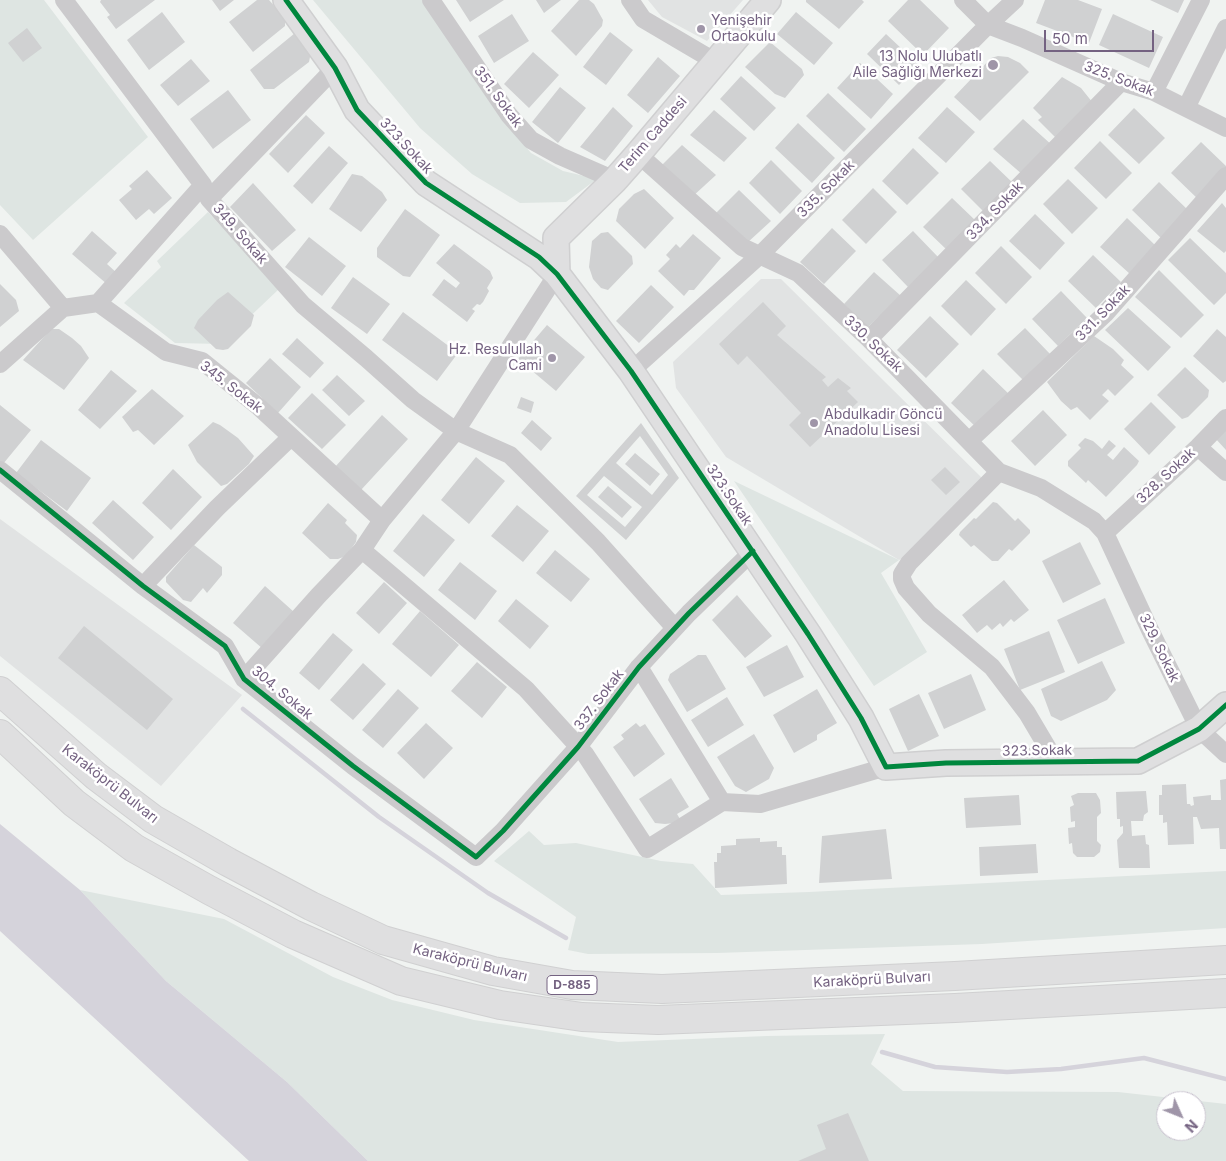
<!DOCTYPE html>
<html>
<head>
<meta charset="utf-8">
<style>
  body { margin:0 }
  #map { position:relative; width:1226px; height:1161px; overflow:hidden; background:#f0f3f1; font-family:Inter,sans-serif }
  canvas { display:block }
  .north { position:absolute; left:1156px; top:1091px; width:50px; height:50px; box-sizing:border-box; background:#fff; border:1px solid #c7c0cd; border-radius:50%; rotate:134deg; font-size:14px; font-weight:700; line-height:20px; text-align:center; color:#746281 }
  .north::after { content:''; display:block; margin:auto; width:18px; height:22px; background:#9f95a8; clip-path:polygon(50% 0,100% 100%,50% 72%,0 100%) }
  .scale { position:absolute; left:1044px; top:30px; width:110px; height:22px; box-sizing:border-box; border:2px solid #746281; border-top:0; padding-left:6px; font-size:15px; line-height:18px; white-space:nowrap; color:#746281; -webkit-text-stroke:4px #fff; paint-order:stroke }
</style>
</head>
<body>
<div id="map">
<canvas width="1226" height="1161"></canvas>
<div class="north">N</div>
<div class="scale">50 m</div>
</div>
<script>
const g = document.querySelector('canvas').getContext('2d');
g.lineJoin = 'round';
function fillPath(path, color) {
  g.fillStyle = color;
  g.fill(path, 'evenodd');
}
function toPath(rows) {
  const path = new Path2D();
  for (const r of rows) {
    path.moveTo(r[0], r[1]);
    for (let i = 2; i < r.length; i += 2) path.lineTo(r[i], r[i + 1]);
  }
  return path;
}
function trace(path, color, width, dash) {
  g.strokeStyle = color;
  g.lineWidth = width;
  g.lineCap = dash ? 'butt' : 'round';
  g.setLineDash(dash || []);
  g.stroke(path);
}
function label(font, color, halo, rows, align = 'center') {
  g.font = font + ' Inter,sans-serif';
  g.lineWidth = 5;
  g.setLineDash([]);
  g.textBaseline = 'middle';
  g.strokeStyle = halo;
  g.fillStyle = color;
  for (const [text, x, y, turn = 0] of rows) {
    g.save();
    g.translate(x, y);
    g.rotate((+turn || 0) * Math.PI / 180);
    g.textAlign = isNaN(turn) ? turn : align;
    if (halo) g.strokeText(text, 0, 0);
    g.fillText(text, 0, 0);
    g.restore();
  }
}
const built = toPath([
  [648,0,743,0,707,41,662,17],
  [761,279,781,279,983,479,911,555,899,560,726,457,676,388,673,362],
  [0,519,242,695,161,786,0,656]
]);
const green = toPath([
  [0,0,44,0,148,137,33,240,0,205],
  [313,0,422,0,507,124,531,153,563,171,597,179,566,202,520,203,472,174,420,128],
  [208,212,279,289,221,344,175,343,124,303,161,267,157,261],
  [734,481,899,560,881,573,927,652,874,686],
  [529,831,544,845,576,843,661,861,693,864,721,895,809,892,1226,871,1226,928,982,944,717,953,588,954,568,950,576,917,494,861],
  [80,890,224,919,333,977,392,1000,474,1020,618,1042,767,1036,885,1034,871,1064,903,1091,1118,1092,1226,1104,1226,1161,368,1161,287,1082,166,981],
  [1166,1101,1196,1101,1196,1131,1166,1131]
]);
const water = toPath([
  [0,824,80,890,166,981,287,1082,368,1161,249,1161,0,931]
]);
const stream = toPath([
  [243,709,379,817,488,893,566,938],
  [882,1052,935,1067,1007,1072,1061,1069,1144,1058,1226,1079]
]);
const building = toPath([
  [101,0,155,0,116,29,107,17,110,15,100,2],
  [212,0,234,0,220,11],
  [257,0,269,0,285,18,285,26,253,52,229,22],
  [456,0,504,0,470,22],
  [536,0,561,0,544,13],
  [579,0,589,0,594,4,603,20,602,26,576,56,551,31],
  [806,0,862,0,864,2,839,29,806,2],
  [908,0,920,0,949,28,923,55,888,21],
  [1045,0,1078,0,1102,9,1089,43,1036,23],
  [1150,0,1184,0,1178,13],
  [162,12,185,42,149,70,127,40],
  [796,12,833,43,814,65,777,34],
  [512,14,529,41,494,63,478,36],
  [1113,14,1163,37,1149,68,1099,45],
  [27,28,42,48,23,62,8,43],
  [610,32,633,50,606,85,583,67],
  [295,33,311,52,309,62,274,89,264,89,250,70],
  [886,34,919,65,899,85,867,54],
  [770,42,802,69,804,75,785,98,775,94,745,67],
  [533,52,559,75,529,108,504,84],
  [998,56,1008,57,1020,63,1029,72,980,121,954,97,991,58],
  [658,57,680,76,648,113,627,95],
  [191,59,210,81,178,106,160,85],
  [860,63,893,94,871,119,837,88],
  [741,76,776,108,754,131,720,99],
  [1062,77,1081,88,1093,103,1058,140,1038,120,1042,117,1033,108],
  [560,87,586,108,558,143,532,122],
  [228,90,251,120,213,149,190,119],
  [828,93,866,129,844,152,806,116],
  [613,107,633,126,605,161,580,147],
  [947,107,975,132,946,163,918,138],
  [1134,108,1165,138,1139,164,1108,135],
  [714,110,747,138,724,162,690,135],
  [306,115,325,133,288,173,269,154],
  [1023,119,1053,146,1023,175,993,149],
  [798,123,835,158,812,183,775,148],
  [1100,141,1132,173,1106,199,1074,168],
  [1201,142,1226,166,1226,174,1200,201,1171,173],
  [682,145,716,175,692,197,660,167],
  [329,146,348,163,312,204,293,186],
  [913,148,939,173,907,205,882,181],
  [771,160,802,191,780,214,749,183],
  [990,161,1015,185,986,214,961,189],
  [147,170,172,198,154,214,149,209,136,220,119,200,132,189,129,186],
  [352,174,362,176,382,192,387,200,361,232,329,209],
  [1068,179,1098,208,1072,234,1043,204],
  [1159,182,1189,211,1162,239,1132,210],
  [253,183,296,230,272,251,230,207],
  [873,188,897,212,866,244,842,220],
  [644,189,674,218,645,249,616,221,619,209,634,194],
  [739,190,771,221,747,243,715,214],
  [952,198,976,221,947,250,923,227],
  [1222,203,1226,208,1226,251,1224,253,1197,231],
  [405,209,440,235,410,277,403,276,377,257,377,248],
  [1035,214,1065,243,1040,270,1009,241],
  [1127,218,1156,246,1130,274,1100,247],
  [832,228,856,251,824,284,800,262],
  [92,231,117,253,107,264,118,274,108,285,72,254],
  [913,231,939,258,908,287,882,260],
  [608,232,632,256,633,264,608,290,601,288,593,279,589,267,592,241,601,233],
  [693,234,721,258,694,290,689,290,684,296,658,271,670,259,666,255,676,244,680,248],
  [309,237,346,266,322,296,285,267],
  [1190,238,1226,273,1226,293,1214,305,1168,260],
  [454,244,490,271,493,278,487,288,489,291,483,302,480,305,477,304,472,309,475,311,467,322,432,295,444,279,456,288,460,283,436,263],
  [1001,246,1032,277,1006,304,975,273],
  [1093,255,1121,282,1096,308,1068,281],
  [1159,270,1204,315,1181,338,1135,297],
  [874,272,901,296,868,327,844,304],
  [353,277,390,304,367,334,331,308],
  [966,280,996,309,971,336,941,306],
  [0,284,16,300,19,311,0,327],
  [651,285,674,307,639,343,616,321],
  [1061,291,1087,318,1058,346,1032,319],
  [228,292,254,315,251,326,228,349,223,350,216,349,194,328,198,320,217,300],
  [763,302,786,326,777,335,826,377,822,380,828,387,838,378,851,388,847,391,858,402,810,447,789,425,801,413,747,356,738,365,719,344],
  [1128,308,1171,347,1148,371,1105,330],
  [403,312,458,353,437,381,382,340],
  [930,316,959,344,926,378,897,350],
  [547,325,585,357,556,391,518,359],
  [1025,328,1051,355,1024,381,997,354],
  [51,329,59,329,72,338,81,346,89,358,64,390,23,360],
  [1217,329,1226,337,1226,381,1223,383,1193,356],
  [1094,336,1113,349,1124,360,1121,365,1134,377,1115,396,1108,389,1102,395,1109,401,1090,420,1077,407,1071,410,1061,401,1047,382],
  [297,338,324,363,310,378,282,354],
  [270,358,301,387,278,413,246,383],
  [1185,367,1209,390,1208,397,1188,417,1182,419,1157,395],
  [983,369,1011,396,979,430,951,403],
  [111,370,137,391,100,429,78,410],
  [337,375,365,401,349,416,322,390],
  [152,389,184,416,154,445,138,430,133,432,122,417],
  [312,393,346,425,322,449,288,418],
  [521,397,534,402,531,413,517,408],
  [1151,402,1176,427,1149,455,1124,429],
  [0,405,31,430,3,464,0,462],
  [1043,410,1067,435,1035,466,1011,441],
  [382,415,408,439,361,490,335,467],
  [532,420,552,438,541,451,521,433],
  [213,422,220,425,238,438,254,456,249,464,227,484,221,486,197,462,188,445],
  [641,423,679,478,626,540,576,496],
  [640,436,668,475,652,495,616,463],
  [604,476,642,507,625,527,587,495],
  [1226,426,1226,450,1215,438],
  [1085,438,1093,441,1102,449,1109,440,1116,446,1107,455,1113,460,1124,447,1139,461,1137,465,1106,497,1088,480,1086,483,1068,466,1068,461,1081,448,1078,445],
  [41,440,91,478,67,511,16,473],
  [635,453,660,474,650,486,625,464],
  [476,457,505,481,469,524,441,500],
  [945,467,960,482,946,495,931,480],
  [173,469,202,497,171,530,142,503],
  [608,486,632,507,622,518,598,497],
  [113,500,154,537,133,560,92,523],
  [993,502,997,503,1015,521,1018,518,1030,530,1030,533,1012,551,1009,549,998,561,992,561,974,545,971,547,959,535,960,532,974,518,976,519],
  [328,503,347,520,345,523,357,535,356,542,346,556,338,559,330,559,302,533],
  [517,505,549,531,523,562,491,536],
  [423,514,455,540,424,577,393,551],
  [1080,542,1101,584,1063,603,1042,561],
  [194,545,222,567,222,575,207,593,203,588,191,602,183,600,166,582,166,577],
  [555,550,590,579,571,602,536,573],
  [460,562,497,591,475,620,438,590],
  [1004,580,1029,610,1014,622,1011,619,1003,627,1000,623,992,630,987,625,977,633,962,615],
  [384,582,407,603,379,634,356,613],
  [265,586,294,612,263,649,233,623],
  [737,595,772,636,745,658,712,620],
  [1105,598,1125,643,1078,664,1057,620],
  [516,599,549,626,530,649,498,621],
  [420,611,459,645,431,677,392,644],
  [84,626,173,699,147,730,58,658],
  [1049,631,1065,672,1020,690,1004,649],
  [333,633,353,650,319,690,299,673],
  [787,645,804,677,764,697,746,667],
  [698,655,706,655,726,689,687,712,668,680,670,674],
  [1102,661,1116,690,1107,700,1061,721,1051,716,1041,689],
  [477,662,507,687,482,718,451,691],
  [363,663,386,684,353,720,330,700],
  [971,674,986,710,944,729,928,693],
  [398,689,419,708,383,748,362,730],
  [817,689,837,723,817,735,817,740,794,753,773,715],
  [919,694,939,736,908,751,889,709],
  [727,697,744,725,708,747,691,720],
  [426,723,453,748,424,779,397,753],
  [636,723,640,727,645,724,665,754,634,777,613,747,624,739,621,735],
  [754,734,774,768,769,779,746,792,735,786,717,757],
  [671,778,689,807,677,814,680,819,674,823,665,824,655,823,639,799],
  [1226,779,1226,849,1220,849,1219,828,1201,829,1197,817,1193,817,1194,844,1168,845,1167,822,1163,823,1163,815,1159,815,1159,795,1162,795,1162,785,1186,784,1187,804,1190,804,1191,806,1194,805,1193,797,1211,795,1211,800,1221,800,1220,780],
  [1146,791,1148,812,1144,815,1143,821,1131,821,1132,836,1145,835,1146,844,1149,845,1150,868,1119,868,1117,840,1123,833,1123,826,1120,827,1120,819,1117,819,1116,792],
  [1078,793,1096,793,1100,800,1101,813,1097,817,1097,841,1101,845,1100,852,1094,857,1077,857,1073,853,1072,843,1069,844,1068,828,1075,827,1075,821,1071,822,1070,807,1074,805,1071,796],
  [1019,795,1021,825,966,828,964,798],
  [886,829,892,879,819,883,822,836],
  [760,838,760,842,777,841,777,847,782,847,782,855,786,855,787,884,715,888,714,862,717,862,717,853,721,853,721,846,736,845,736,839],
  [1036,844,1038,873,980,876,979,847],
  [848,1113,869,1161,798,1161,826,1149,817,1125]
]);
const street = toPath([
  [64,0,203,185,209,199,303,305,366,358,413,400,456,431,510,455,598,542,675,628],
  [431,0,509,115,531,140,560,156,615,180],
  [630,0,643,19,716,62],
  [963,0,988,25,1022,38,1121,82,1154,92,1226,128],
  [1154,92,1201,0],
  [1186,108,1226,28],
  [638,154,742,247,798,273,869,339,999,472,1041,488,1094,521,1105,533,1150,630,1199,729,1226,754],
  [209,199,335,68],
  [0,234,63,308,98,303,166,352,202,361,259,407,382,520],
  [98,303,203,185],
  [869,339,1121,82],
  [0,364,63,308],
  [631,371,760,255,988,25,1015,0],
  [969,441,1105,314,1226,176],
  [1198,447,1226,472],
  [0,470,143,586,225,646,244,679,353,766,476,857,503,831,578,747,639,667,689,613,753,551],
  [999,472,909,563,902,574,902,579,906,588,929,614,992,667,1027,713,1056,762],
  [1105,533,1198,447,1226,418],
  [362,550,526,689,585,754,647,849,722,802,760,804,886,767],
  [143,586,217,508,291,437],
  [639,667,722,802],
  [244,679,318,596,362,550,382,520,456,431,557,274]
]);
const secondary = toPath([
  [286,0,335,68,357,110,426,183,539,257,557,274,631,371,808,634,861,718,886,767,946,763,1138,761,1199,729,1226,705],
  [557,274,556,238,615,180,638,154,768,0]
]);
const highway = toPath([
  [0,691,96,776,153,819,228,862,311,906,383,940,493,971,572,985,662,989,955,976,1226,960],
  [0,734,74,803,134,848,209,890,293,934,401,981,500,1005,582,1017,658,1020,955,1008,1226,993]
]);
const cycleway = toPath([
  [286,0,335,68,357,110,426,183,539,257,557,274,631,371,808,634,861,718,886,767,946,763,1138,761,1199,729,1226,705],
  [0,470,143,586,225,646,244,679,353,766,476,857,503,831,578,747,639,667,689,613,753,551]
]);
const markers = [
  [701,29,5,"#9f95a8"],
  [993,65,6,"#9f95a8"],
  [552,358,5,"#9f95a8"],
  [814,423,5,"#9f95a8"]
];
const shields = [
  [572,985,50]
];
const shieldNames = [
  ["D-885",572,985]
];
const poiNames = [
  ["Yenişehir",711,21],
  ["Ortaokulu",711,37],
  ["13 Nolu Ulubatlı",982,57,"right"],
  ["Aile Sağlığı Merkezi",982,73,"right"],
  ["Hz. Resulullah",542,350,"right"],
  ["Cami",542,366,"right"],
  ["Abdulkadir Göncü",824,415],
  ["Anadolu Lisesi",824,431]
];
const streetNames = [
  ["325. Sokak",1119,79,21],
  ["351. Sokak",498,97,54],
  ["Terim Caddesi",653,135,-49],
  ["323.Sokak",406,146,47],
  ["335. Sokak",826,189,-45],
  ["334. Sokak",995,211,-46],
  ["349. Sokak",240,234,49],
  ["331. Sokak",1103,313,-46],
  ["330. Sokak",873,344,44],
  ["345. Sokak",231,387,38],
  ["328. Sokak",1166,476,-43],
  ["323.Sokak",729,495,56],
  ["329. Sokak",1159,648,64],
  ["304. Sokak",282,693,40],
  ["337. Sokak",599,700,-53],
  ["323.Sokak",1037,751,-1],
  ["Karaköprü Bulvarı",110,784,38],
  ["Karaköprü Bulvarı",470,963,14],
  ["Karaköprü Bulvarı",872,980,-3]
];
fillPath(built, '#e1e3e3');
fillPath(green, '#dee5e2');
fillPath(water, '#d5d3db');
trace(stream, '#d5d3db', 4.5);
fillPath(building, '#d0d1d2');
trace(secondary, '#cfcfd0', 28);
trace(highway, '#d0d0d1', 30);
trace(street, '#cbcacc', 18);
trace(secondary, '#dfdfe0', 25);
trace(highway, '#dfdfe0', 28);
trace(cycleway, '#00873e', 5);
for (const [x, y, r, color] of markers) {
  const dot = new Path2D();
  dot.arc(x, y, r, 0, 2 * Math.PI);
  g.fillStyle = color;
  g.fill(dot);
  trace(dot, '#fff', 2);
}
for (const [x, y, w] of shields) {
  const box = new Path2D();
  box.roundRect(x - w / 2, y - 9.5, w, 19, 4);
  g.fillStyle = '#fff';
  g.fill(box);
  trace(box, '#746281', 1);
}
label('bold 12px', '#746281', null, shieldNames);
label('14px', '#746281', '#fff', poiNames, 'left');
label('14px', '#746281', '#fff', streetNames);
</script>
</body>
</html>
